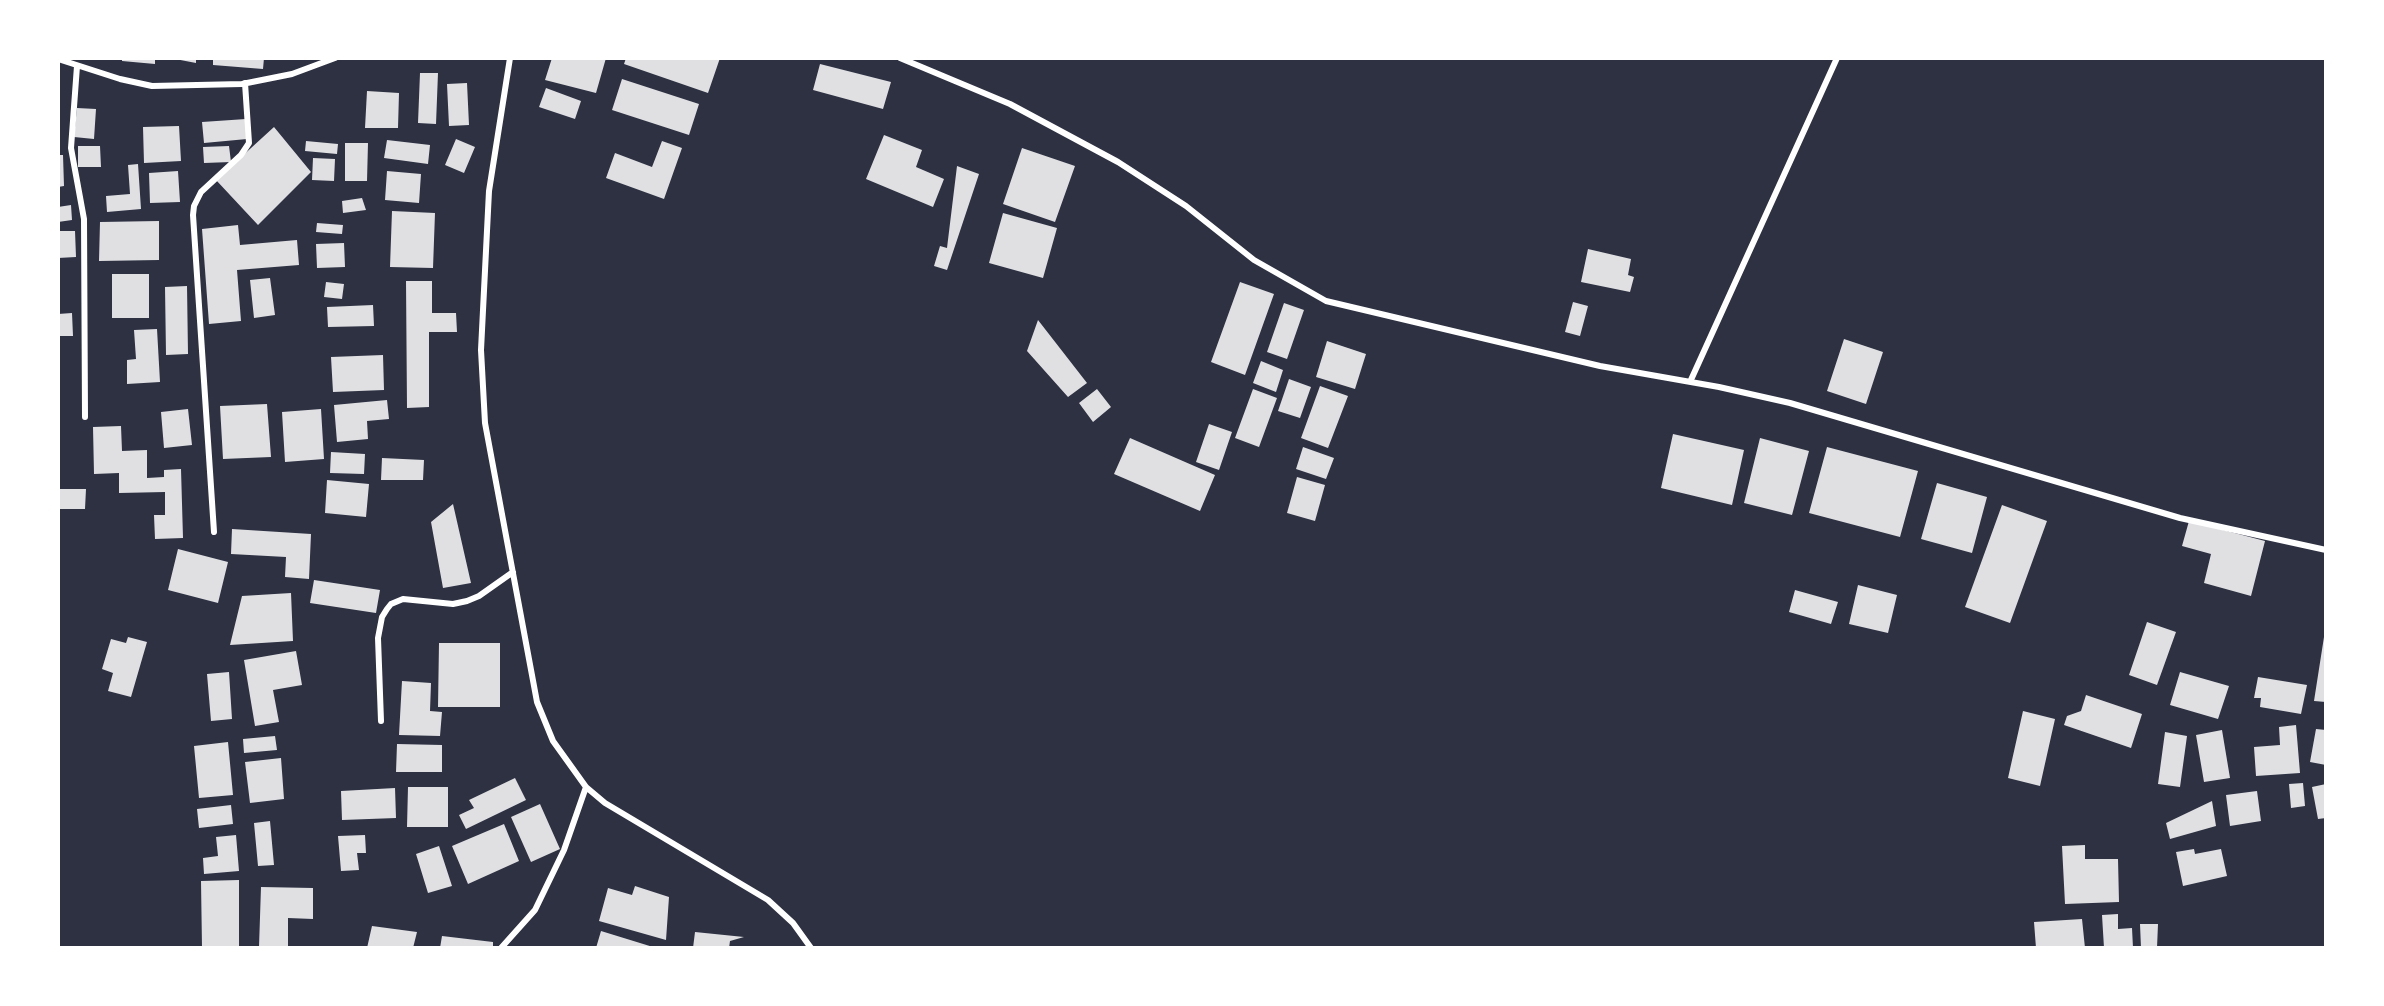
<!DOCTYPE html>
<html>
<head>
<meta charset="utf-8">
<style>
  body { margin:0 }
  #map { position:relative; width:2384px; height:1006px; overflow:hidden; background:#2d3142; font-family:Rubik,sans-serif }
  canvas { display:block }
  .frame { position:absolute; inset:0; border:60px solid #fff; pointer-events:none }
</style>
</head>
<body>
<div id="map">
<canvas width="2384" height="1006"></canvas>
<div class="frame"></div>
</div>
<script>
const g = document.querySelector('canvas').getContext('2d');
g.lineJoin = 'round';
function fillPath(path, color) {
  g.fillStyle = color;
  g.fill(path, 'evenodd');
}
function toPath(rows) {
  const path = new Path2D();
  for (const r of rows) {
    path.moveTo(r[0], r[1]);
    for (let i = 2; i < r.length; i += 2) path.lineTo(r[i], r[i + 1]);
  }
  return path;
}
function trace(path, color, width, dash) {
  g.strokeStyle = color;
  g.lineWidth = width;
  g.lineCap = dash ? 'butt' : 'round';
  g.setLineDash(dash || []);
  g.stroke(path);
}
const building = toPath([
  [122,58,155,58,155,64,122,61],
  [170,58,196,58,196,63],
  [213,58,264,58,263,69,213,65],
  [552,58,606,58,596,93,545,80],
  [626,58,720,58,708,93,624,64],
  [820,64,891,82,883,109,813,90],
  [420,73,438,73,436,124,418,123],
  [622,79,699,104,689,135,612,110],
  [467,83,469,125,449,126,447,84],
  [546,88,581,101,575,119,539,107],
  [367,91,399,93,398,128,365,128],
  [77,108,96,109,94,139,74,137],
  [246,119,247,139,204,143,202,122],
  [179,126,181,161,144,163,143,127],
  [274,127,311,172,258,225,216,180],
  [884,135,922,150,916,167,944,179,933,207,866,179],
  [456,139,475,147,464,173,445,165],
  [387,140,430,145,428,164,384,158],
  [306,141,338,144,337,154,305,151],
  [662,141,682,148,664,199,606,178,615,153,652,167],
  [345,143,368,143,367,181,345,181],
  [78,146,100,146,101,167,78,167],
  [229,146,231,162,204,163,203,147],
  [1022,148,1075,166,1055,222,1003,204],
  [58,155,63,155,64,186,58,187],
  [313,158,335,159,334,181,312,180],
  [138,164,141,209,107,212,106,196,130,194,128,165],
  [957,166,979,174,947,270,934,266,940,246,947,248],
  [178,171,180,202,150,203,149,173],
  [387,171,421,174,419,203,385,200],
  [362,198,366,210,343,213,342,201],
  [71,205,72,220,58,222,58,207],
  [392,211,435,213,433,268,390,267],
  [1003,213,1057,228,1043,278,989,263],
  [159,221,159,260,99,261,100,222],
  [317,223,343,225,342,234,316,232],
  [238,225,240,245,297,240,299,265,237,270,241,321,209,324,202,229],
  [58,231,75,231,76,257,58,258],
  [344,243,345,267,317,268,316,244],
  [1588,249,1631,259,1628,275,1634,277,1630,292,1581,282],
  [112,274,149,274,149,318,112,318],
  [270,278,275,315,254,318,250,280],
  [406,281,432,281,432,313,456,313,457,332,429,332,429,407,407,408],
  [326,282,344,284,342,299,324,297],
  [1240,282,1274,294,1245,375,1211,362],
  [187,286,188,354,166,355,165,287],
  [1573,302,1588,306,1580,336,1565,332],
  [1284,303,1304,310,1287,359,1267,352],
  [373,305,374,326,328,327,327,307],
  [72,313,73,336,58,336,58,314],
  [1038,320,1087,383,1068,397,1027,351],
  [157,329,160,382,127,384,127,360,136,359,134,330],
  [1844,339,1883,352,1866,404,1827,391],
  [1327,341,1366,354,1355,389,1316,377],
  [383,355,384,390,333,392,331,357],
  [1261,361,1283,370,1276,392,1253,383],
  [1289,379,1311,387,1300,418,1278,411],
  [1320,386,1348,396,1328,448,1301,438],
  [1097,389,1111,407,1093,422,1079,403],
  [1253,389,1277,398,1259,447,1235,438],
  [387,400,389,419,367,421,368,439,337,442,334,405],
  [267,404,271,457,223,459,220,406],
  [188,409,192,445,164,448,161,412],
  [321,409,324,459,285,462,282,412],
  [1209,424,1232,432,1219,470,1196,462],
  [121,426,122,451,147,450,147,478,164,477,164,470,181,469,183,538,155,539,154,515,165,515,165,492,119,493,119,473,94,474,93,427],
  [1673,434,1744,450,1732,505,1661,488],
  [1130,438,1215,475,1200,511,1114,474],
  [1760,438,1809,451,1792,515,1744,503],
  [1303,447,1334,458,1326,479,1296,469],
  [1827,447,1918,471,1900,537,1809,513],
  [331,452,365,454,364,474,330,473],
  [382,458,424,460,423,480,381,480],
  [1297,477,1325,485,1315,521,1287,513],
  [327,480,369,484,366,517,325,513],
  [1937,483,1987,497,1972,553,1921,539],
  [58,489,86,489,85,509,58,509],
  [453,504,471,583,443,588,431,522],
  [2002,505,2047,521,2010,623,1965,607],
  [2189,521,2265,541,2251,596,2204,583,2211,554,2182,546],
  [232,529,311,534,309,579,285,577,286,557,231,554],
  [178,549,228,562,218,603,168,590],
  [314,580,380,590,376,613,310,603],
  [1858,585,1897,595,1888,633,1849,624],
  [1795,590,1838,602,1831,624,1789,612],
  [291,593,293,641,230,645,242,596],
  [2147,622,2176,632,2157,685,2129,675],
  [128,637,147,642,131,697,108,691,113,673,102,669,111,639,126,643],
  [2324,637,2326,637,2326,702,2314,701],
  [439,643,500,643,500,707,438,707],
  [296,651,302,685,273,690,279,722,255,726,244,660],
  [229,672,232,719,211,721,207,674],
  [2180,672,2229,686,2218,719,2170,705],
  [2258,677,2307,685,2301,714,2260,707,2261,698,2254,698],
  [402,681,431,683,430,711,442,712,440,736,399,735],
  [2086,695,2142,714,2131,748,2064,725,2067,716,2081,711],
  [2023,711,2055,719,2040,786,2008,778],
  [2296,725,2300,773,2256,776,2254,747,2280,745,2279,727],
  [2316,729,2326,730,2326,765,2310,762],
  [2222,730,2230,778,2204,782,2196,735],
  [2165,732,2187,736,2180,787,2158,784],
  [275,736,277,750,244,753,243,739],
  [228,742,233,795,199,798,194,746],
  [397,744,442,745,442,772,396,772],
  [281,758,284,799,250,803,245,762],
  [515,778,526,800,466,829,459,815,474,808,469,800],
  [2303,783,2305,806,2291,808,2289,784],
  [2326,784,2326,818,2318,819,2312,787],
  [408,787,448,787,448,827,407,827],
  [395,788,396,818,342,820,341,791],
  [2257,791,2261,821,2230,826,2226,795],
  [2212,801,2216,826,2170,839,2166,823],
  [540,804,560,849,531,862,511,817],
  [231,805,233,824,199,828,197,809],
  [270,821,274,865,258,866,254,823],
  [504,824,519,861,468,884,452,846],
  [236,835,239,871,204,874,203,858,218,856,216,837],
  [365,835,366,853,357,853,359,870,341,871,338,836],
  [2085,845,2085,859,2118,859,2119,902,2065,904,2062,846],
  [439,846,452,886,428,893,416,854],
  [2194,849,2195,854,2221,849,2227,876,2183,886,2176,852],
  [239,880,239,948,202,948,201,881],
  [635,886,669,897,666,940,599,921,608,888,632,895],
  [261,887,313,888,313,919,288,918,288,947,259,947],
  [2118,914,2118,929,2132,928,2133,948,2104,948,2102,915],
  [2082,919,2085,948,2036,948,2034,922],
  [2140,924,2158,924,2157,948,2141,948],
  [372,926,417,932,413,948,367,948],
  [601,931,653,947,652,948,596,948],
  [695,932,744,937,730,941,729,948,693,948],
  [442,936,493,942,493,948,440,948]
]);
const minor = toPath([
  [510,58,489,191,481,350,485,423,537,702,553,741,586,787,605,803,768,900,793,923,811,948],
  [900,58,1010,104,1118,162,1186,206,1254,260,1326,301,1600,366,1719,387,1790,403,2180,518,2326,550],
  [58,59,120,79,152,86,242,84,292,74,335,58],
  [77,66,71,148,84,219,85,417],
  [1690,382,1837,58],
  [214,532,193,215,194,206,201,192,241,155,249,143,245,83],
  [381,721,378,638,382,617,387,609,391,604,403,599,453,604,467,601,479,596,513,572],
  [501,948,535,910,564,850,586,787]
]);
fillPath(building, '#e0e0e3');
trace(minor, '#fff', 6);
</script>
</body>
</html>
